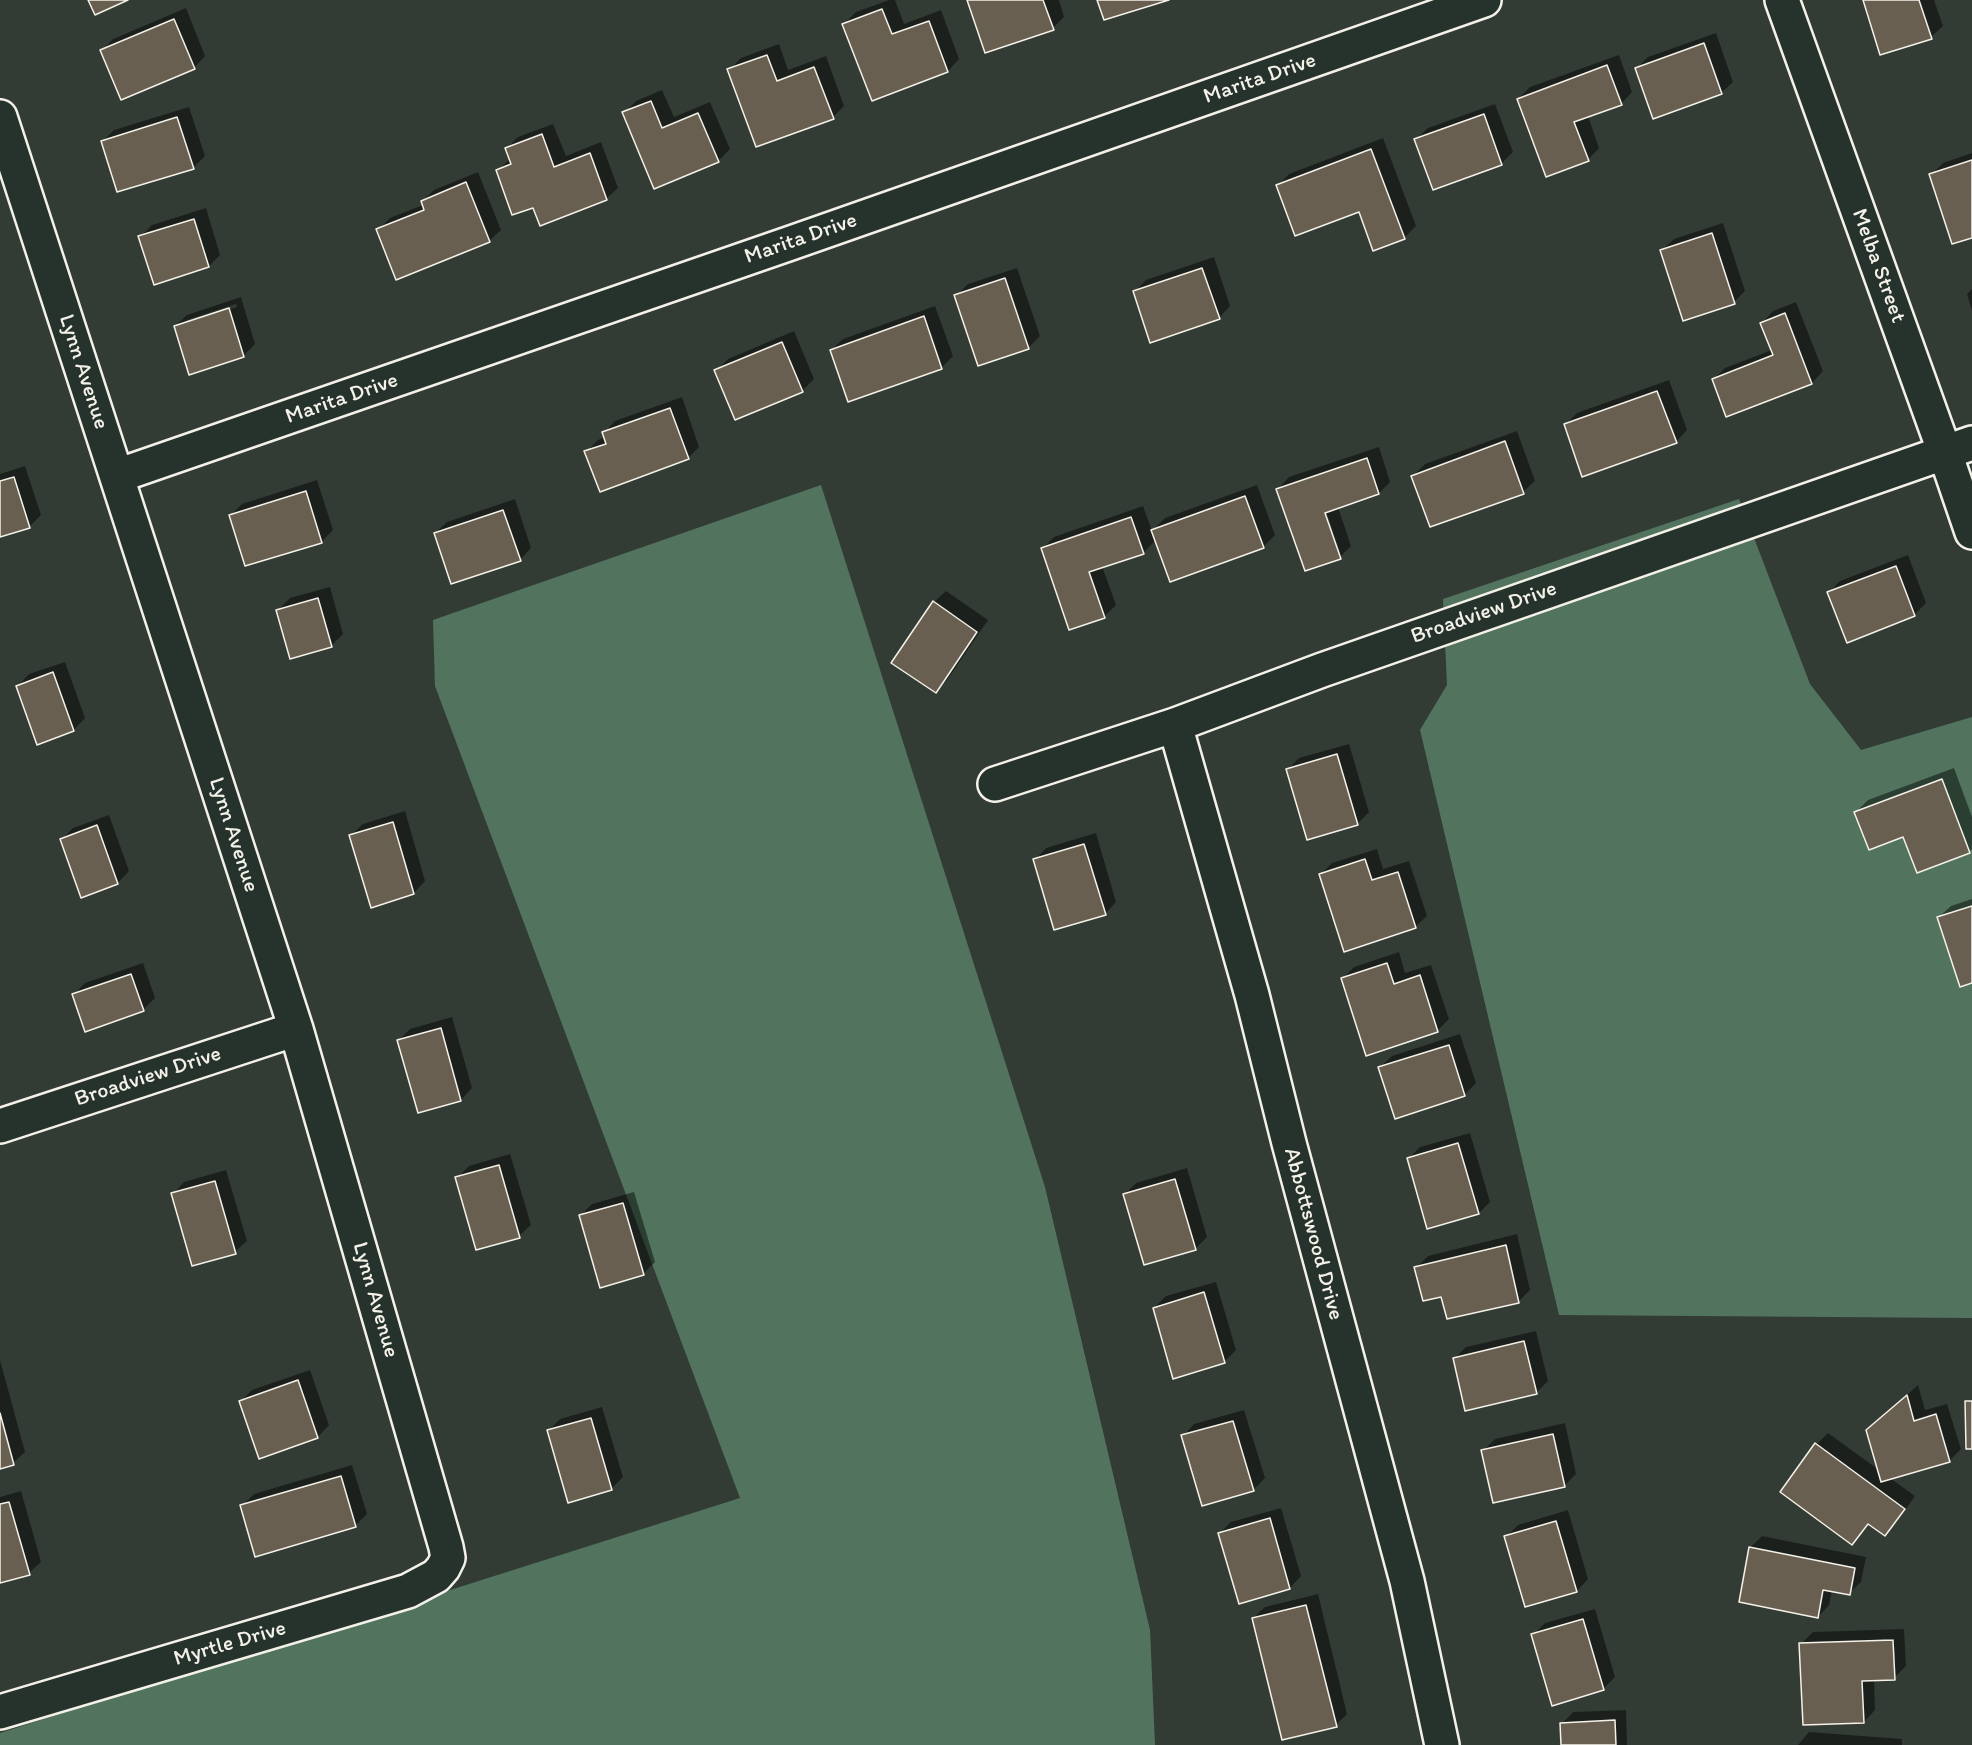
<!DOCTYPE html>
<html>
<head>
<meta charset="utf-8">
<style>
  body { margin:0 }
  canvas { display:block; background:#333c34 }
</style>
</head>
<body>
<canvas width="1972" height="1745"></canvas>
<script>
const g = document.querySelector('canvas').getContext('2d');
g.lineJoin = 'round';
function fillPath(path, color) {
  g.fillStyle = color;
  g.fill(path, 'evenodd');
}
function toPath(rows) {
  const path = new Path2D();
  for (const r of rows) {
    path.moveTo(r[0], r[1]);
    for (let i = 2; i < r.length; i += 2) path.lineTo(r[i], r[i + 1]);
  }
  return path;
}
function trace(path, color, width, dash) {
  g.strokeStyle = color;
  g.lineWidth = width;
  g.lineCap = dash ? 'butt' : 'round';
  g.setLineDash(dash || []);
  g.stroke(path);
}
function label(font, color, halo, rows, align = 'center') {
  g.font = font + ' Itim,sans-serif';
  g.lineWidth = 4.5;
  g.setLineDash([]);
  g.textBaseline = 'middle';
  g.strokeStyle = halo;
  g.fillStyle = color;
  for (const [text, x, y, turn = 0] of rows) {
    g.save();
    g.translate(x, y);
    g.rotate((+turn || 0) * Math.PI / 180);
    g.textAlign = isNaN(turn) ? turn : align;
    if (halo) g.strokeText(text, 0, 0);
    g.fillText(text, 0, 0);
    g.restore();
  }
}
const green = toPath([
  [821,485,1045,1187,1150,1630,1155,1745,0,1745,0,1733,740,1498,435,686,433,620],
  [1739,499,1810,684,1861,750,1972,717,1972,1318,1559,1315,1420,730,1447,685,1443,599]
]);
const shadow = toPath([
  [889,0,895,0,904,24,941,10,959,59,948,71,872,99,844,24,856,12],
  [968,0,1059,0,1064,17,1053,28],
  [1864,0,1934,0,1943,26,1931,37],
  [186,8,205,56,194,68,102,51,113,39],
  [1716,33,1733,82,1721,93,1636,69,1648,57],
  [779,44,788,70,826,56,844,106,833,117,729,70,741,58],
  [1619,55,1632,92,1621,104,1588,116,1599,148,1588,160,1518,99,1530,87],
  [662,90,674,117,710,102,730,149,718,161,624,113,636,101],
  [1495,104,1513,152,1501,164,1416,139,1428,128],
  [189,107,205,156,193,168,103,141,114,130],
  [553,124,566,156,601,142,618,188,606,199,534,206,497,171,511,158,507,148,518,137],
  [1383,138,1416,226,1405,237,1374,249,1359,210,1278,185,1289,174],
  [1972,153,1972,236,1931,175,1943,163],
  [478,172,501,230,489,241,378,230,390,218,423,205,422,201,434,190],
  [206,208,220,255,209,266,140,237,152,225],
  [1723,223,1745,291,1734,302,1662,250,1674,239],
  [1214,257,1230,306,1219,318,1134,292,1146,280],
  [1017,268,1040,336,1028,348,956,296,968,284],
  [1972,289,1972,311,1967,294],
  [241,297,255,344,244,355,190,373,175,326,187,315],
  [236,304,237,307,187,323,187,320],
  [1796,302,1823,371,1812,383,1727,415,1713,380,1725,368,1772,350,1762,323,1773,311],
  [935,306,953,356,942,367,849,400,831,350,843,339],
  [794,331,814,379,802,391,716,371,728,359],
  [1669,380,1687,430,1676,442,1565,425,1577,413],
  [682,397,699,447,688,458,586,452,598,440,605,437,604,433,615,421],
  [1517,431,1535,481,1523,492,1413,476,1425,464],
  [1379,447,1390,482,1379,493,1338,507,1351,546,1340,557,1278,489,1289,477],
  [1324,505,1340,553,1337,553,1321,506],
  [25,466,41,515,29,527,0,536,0,474],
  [317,480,333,530,321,542,231,515,242,504],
  [1257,485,1275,535,1263,547,1157,539,1144,552,1102,566,1116,605,1104,617,1043,548,1054,537,1143,506,1152,531,1165,518],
  [515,499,531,548,520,560,435,533,447,522],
  [1908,555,1926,603,1914,615,1829,592,1840,581],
  [330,587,343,634,331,646,278,610,290,598],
  [946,591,988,620,947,680,936,691,934,602],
  [65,662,85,718,74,730,18,686,29,674],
  [1349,744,1369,812,1357,824,1287,770,1299,758],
  [1954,768,1972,817,1972,849,1969,852,1904,835,1856,812,1868,800],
  [405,811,425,881,414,893,351,835,363,824],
  [109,815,129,871,118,883,62,839,73,828],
  [1096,833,1116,902,1105,914,1035,860,1046,848],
  [1377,849,1383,869,1409,861,1427,916,1415,927,1320,875,1332,863],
  [1972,899,1972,982,1939,917,1951,906],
  [1399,952,1405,973,1431,965,1449,1019,1437,1031,1342,979,1354,967],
  [143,963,155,998,143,1010,74,994,85,983],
  [452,1017,472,1088,461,1100,398,1041,410,1029],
  [1460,1034,1476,1083,1464,1095,1380,1067,1392,1056],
  [1470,1133,1490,1202,1479,1213,1408,1159,1420,1147],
  [510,1154,531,1225,519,1236,457,1178,469,1166],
  [1187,1168,1207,1237,1195,1249,1125,1194,1136,1183],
  [226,1170,247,1241,235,1252,173,1194,184,1182],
  [634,1192,655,1262,643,1274,580,1216,592,1204],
  [1517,1234,1530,1290,1519,1301,1442,1295,1416,1268,1428,1256],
  [1216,1282,1236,1350,1224,1362,1154,1308,1166,1296],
  [1536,1331,1548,1381,1536,1393,1454,1359,1466,1347],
  [0,1360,25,1452,13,1463,0,1467],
  [310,1370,329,1425,318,1437,260,1457,240,1402,252,1390],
  [1918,1385,1925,1410,1947,1404,1961,1449,1949,1461,1890,1478,1915,1496,1896,1523,1884,1534,1869,1524,1852,1543,1817,1444,1828,1433,1879,1470,1868,1430],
  [602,1407,623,1477,611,1489,549,1430,560,1419],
  [1244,1410,1265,1478,1253,1490,1183,1436,1194,1424],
  [1565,1423,1576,1474,1565,1485,1495,1501,1483,1451,1495,1439],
  [352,1465,367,1514,355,1526,242,1506,254,1494],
  [21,1491,41,1562,29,1573,0,1582,0,1497],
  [1281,1508,1301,1576,1290,1588,1219,1534,1231,1522],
  [1568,1510,1588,1579,1577,1591,1526,1606,1506,1537,1518,1525],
  [1762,1536,1866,1557,1861,1582,1849,1593,1832,1590,1829,1605,1818,1617,1750,1548],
  [1318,1594,1347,1714,1336,1725,1253,1618,1265,1607],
  [1595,1609,1615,1677,1603,1689,1533,1635,1545,1623],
  [1904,1629,1906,1666,1894,1678,1874,1679,1875,1710,1864,1722,1801,1644,1813,1632],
  [1626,1710,1627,1745,1563,1745,1562,1724,1573,1712],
  [1809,1732,1902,1739,1902,1745,1798,1745]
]);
const building = toPath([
  [88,0,128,0,95,15,88,0],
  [967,0,1043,0,1054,30,985,53,967,0],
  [1097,0,1169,0,1104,20,1097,0],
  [1863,0,1919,0,1932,39,1880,55,1863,0],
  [882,9,892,34,929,21,948,72,872,101,842,24,882,9],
  [174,19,195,69,121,100,100,50,174,19],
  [1704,43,1722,94,1653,119,1635,68,1704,43],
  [767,55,777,81,814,67,834,119,756,147,727,69,767,55],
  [1607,65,1622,105,1574,122,1589,161,1546,177,1517,99,1607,65],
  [651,101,662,128,698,113,719,162,654,189,622,112,651,101],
  [1484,114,1502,165,1433,190,1414,139,1484,114],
  [177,117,194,169,117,192,101,141,177,117],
  [542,134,554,167,590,153,607,200,540,226,533,208,512,215,496,170,511,164,505,148,542,134],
  [1371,149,1405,239,1373,251,1359,212,1295,236,1276,185,1371,149],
  [1972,160,1972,238,1952,244,1929,174,1972,160],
  [466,182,490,242,396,280,376,229,424,210,421,201,466,182],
  [194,219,209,267,154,285,138,236,194,219],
  [1712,233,1735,304,1683,321,1660,250,1712,233],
  [1202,268,1220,319,1150,343,1133,291,1202,268],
  [1005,278,1029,349,978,366,954,295,1005,278],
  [229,308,244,357,189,375,174,326,229,308],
  [1785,313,1812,384,1726,417,1712,379,1773,355,1760,323,1785,313],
  [924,316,942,369,848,402,830,350,924,316],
  [782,342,803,392,735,420,714,370,782,342],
  [1657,391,1677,443,1582,477,1564,424,1657,391],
  [670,408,689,459,600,492,584,451,606,444,602,432,670,408],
  [1505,441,1524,494,1430,527,1411,476,1505,441],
  [1367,458,1379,494,1325,513,1341,559,1305,571,1276,489,1367,458],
  [14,477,30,528,0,537,0,481,14,477],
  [306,491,322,543,245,566,229,515,306,491],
  [1245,496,1264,548,1170,582,1151,530,1245,496],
  [503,510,521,561,451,584,434,533,503,510],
  [1131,517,1144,554,1089,572,1105,618,1069,630,1041,548,1131,517],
  [1896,566,1915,616,1847,643,1827,592,1896,566],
  [318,598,332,647,290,659,276,610,318,598],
  [933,601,977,632,936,693,891,663,933,601],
  [53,672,74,731,37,745,16,686,53,672],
  [1337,754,1358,825,1307,840,1286,769,1337,754],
  [1942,779,1970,853,1917,873,1903,837,1869,850,1854,812,1942,779],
  [393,822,414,894,371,908,349,835,393,822],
  [97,825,118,884,81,898,60,839,97,825],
  [1084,844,1106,915,1054,930,1033,859,1084,844],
  [1365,859,1372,880,1398,872,1416,928,1344,952,1319,874,1365,859],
  [1972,906,1972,983,1960,987,1937,917,1972,906],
  [1387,963,1394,984,1420,975,1438,1032,1366,1056,1341,978,1387,963],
  [131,974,144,1011,85,1032,72,994,131,974],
  [441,1028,461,1101,418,1113,397,1040,441,1028],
  [1449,1045,1465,1096,1395,1119,1378,1067,1449,1045],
  [1458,1143,1479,1214,1427,1229,1407,1158,1458,1143],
  [499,1165,520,1238,476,1250,455,1177,499,1165],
  [1175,1179,1196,1250,1144,1265,1123,1194,1175,1179],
  [215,1181,236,1254,192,1266,171,1193,215,1181],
  [623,1203,644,1275,600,1288,579,1215,623,1203],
  [1506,1245,1519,1303,1447,1319,1441,1297,1423,1301,1414,1267,1506,1245],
  [1204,1292,1225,1363,1173,1379,1153,1308,1204,1292],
  [1524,1341,1537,1394,1465,1411,1453,1358,1524,1341],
  [298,1380,318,1438,259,1459,239,1401,298,1380],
  [1907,1395,1914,1421,1936,1414,1950,1462,1881,1482,1866,1430,1907,1395],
  [1965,1401,1972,1401,1972,1449,1966,1449,1965,1401],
  [0,1413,14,1465,0,1469,0,1413],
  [591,1418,612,1490,568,1503,547,1430,591,1418],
  [1233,1421,1254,1491,1202,1506,1181,1435,1233,1421],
  [1553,1434,1565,1487,1493,1503,1481,1450,1553,1434],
  [1815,1443,1905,1509,1885,1536,1868,1524,1852,1545,1780,1492,1815,1443],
  [341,1476,356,1527,255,1557,240,1505,341,1476],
  [9,1502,30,1575,0,1583,0,1504,9,1502],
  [1270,1518,1290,1589,1239,1604,1218,1533,1270,1518],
  [1556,1521,1577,1592,1525,1607,1504,1536,1556,1521],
  [1749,1547,1855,1568,1850,1595,1823,1590,1818,1618,1739,1602,1749,1547],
  [1306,1605,1337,1727,1282,1740,1252,1618,1306,1605],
  [1583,1619,1604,1690,1552,1706,1531,1634,1583,1619],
  [1893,1640,1895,1680,1862,1681,1864,1723,1803,1725,1799,1643,1893,1640],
  [1615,1720,1616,1745,1561,1745,1560,1723,1615,1720]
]);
const street = toPath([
  [1782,0,1945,453,1972,532],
  [0,117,296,1029,446,1547,448,1558,443,1568,436,1576,408,1591,0,1712],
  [117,476,788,244,1484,0],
  [1175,725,1252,995,1289,1143,1407,1581,1442,1745],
  [995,784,1175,725,1322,670,1972,443],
  [0,1126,296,1029]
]);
const streetNames = [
  ["Marita Drive",1260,79,-19],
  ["Marita Drive",801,239,-19],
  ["Melba Street",1878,266,70],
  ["Lynn Avenue",83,372,72],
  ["Marita Drive",342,399,-19],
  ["Broadview Drive",1484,613,-19],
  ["Lynn Avenue",233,835,72],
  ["Broadview Drive",148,1077,-18],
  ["Abbottswood Drive",1313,1234,75],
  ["Lynn Avenue",375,1300,74],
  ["Myrtle Drive",230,1644,-16]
];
fillPath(green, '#52745f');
fillPath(shadow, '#0007');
fillPath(building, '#685f51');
trace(building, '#f4f1e8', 1.5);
trace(street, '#f4f1e8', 38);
trace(street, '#26332d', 33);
label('22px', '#f4f1e8', '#26332d', streetNames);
</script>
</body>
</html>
